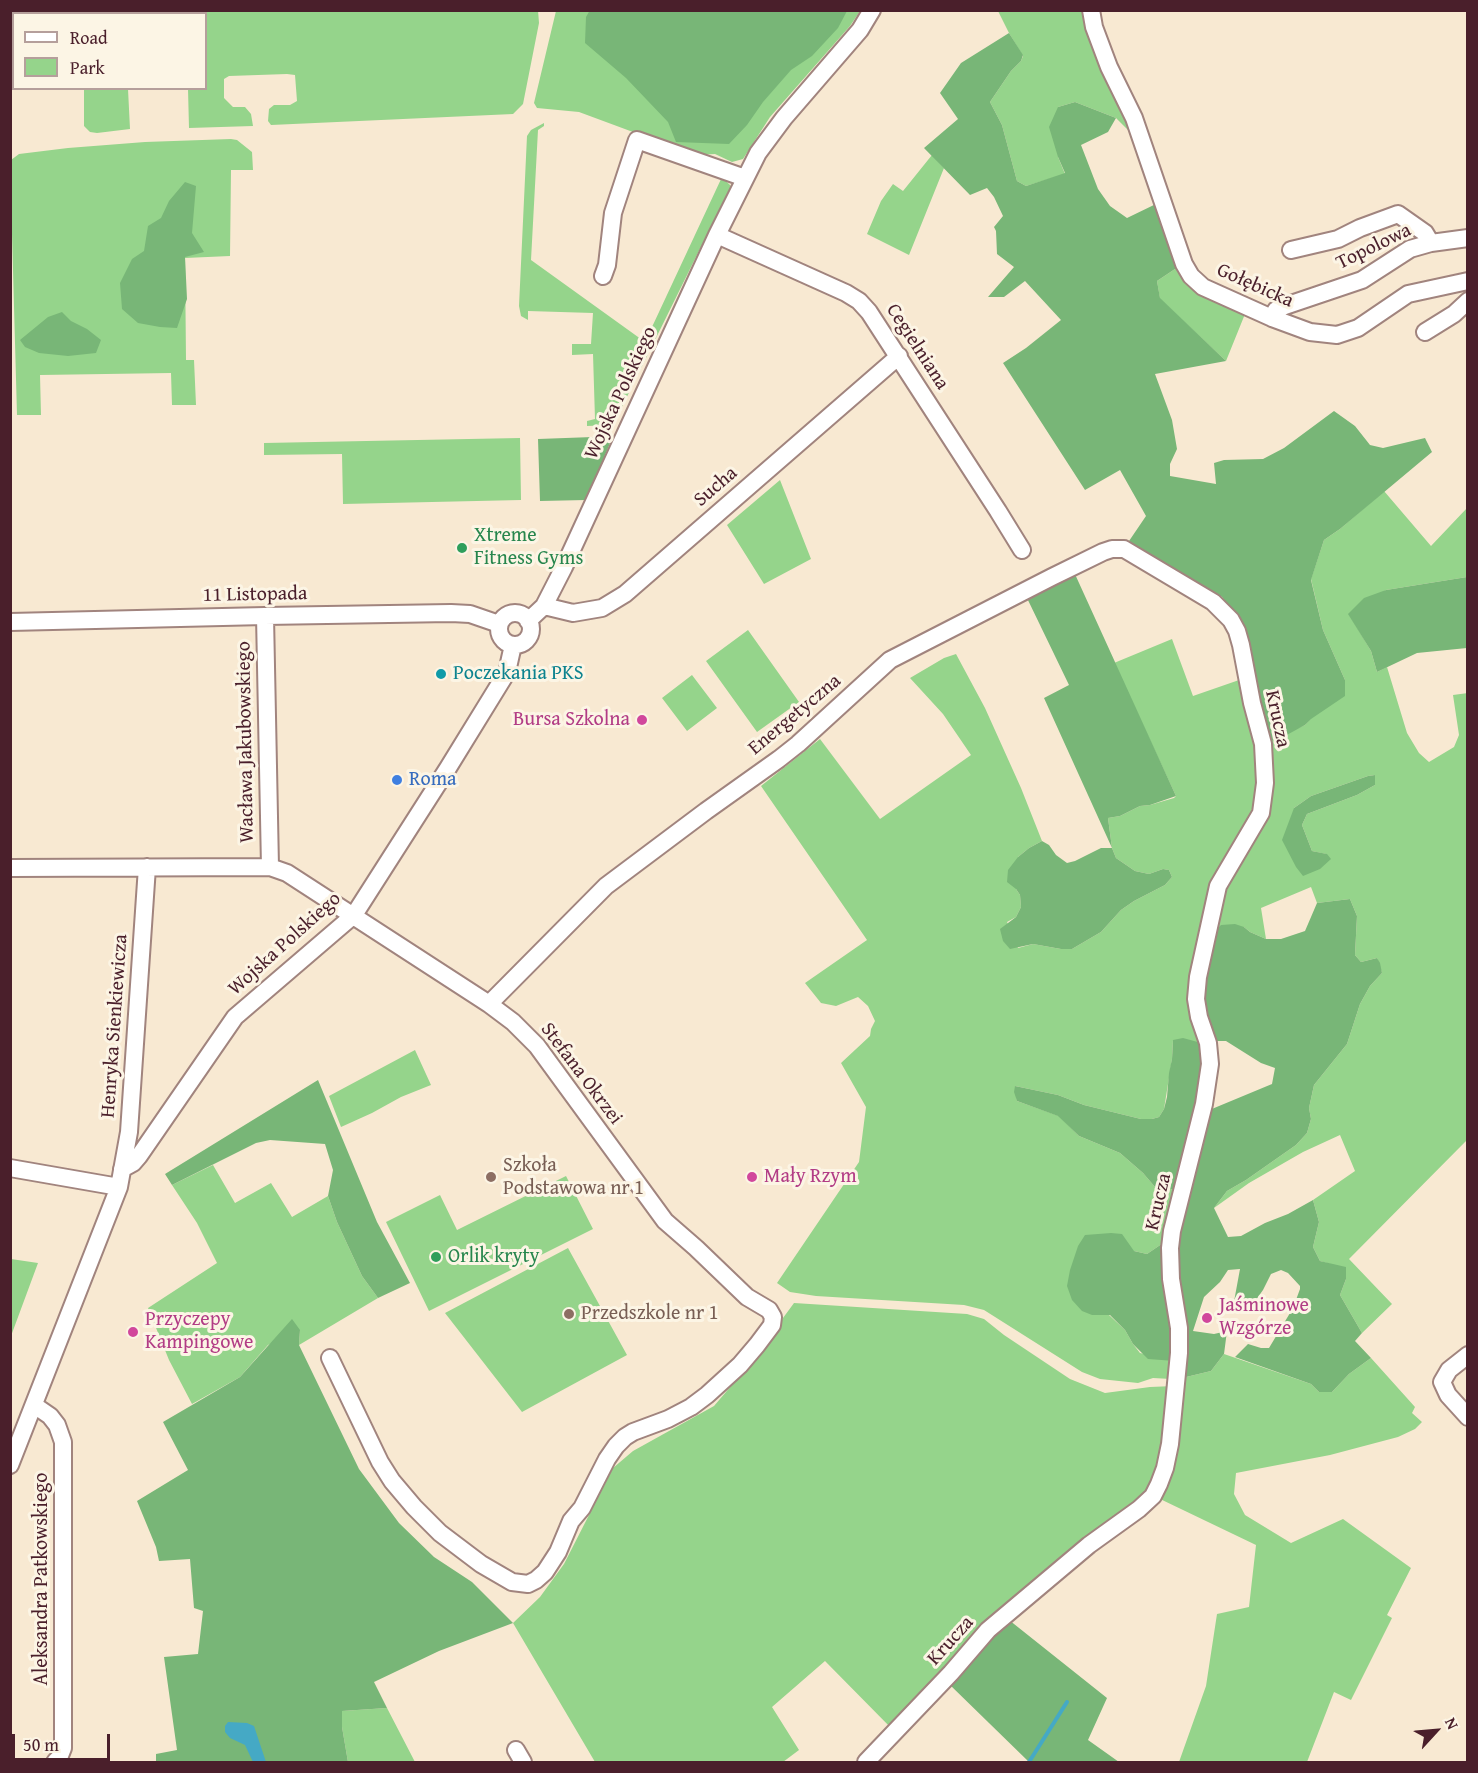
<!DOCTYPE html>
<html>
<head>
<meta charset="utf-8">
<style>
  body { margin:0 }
  #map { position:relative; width:1478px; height:1773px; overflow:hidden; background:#f8e9d2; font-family:"Gentium Book Plus",serif }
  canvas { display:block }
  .frame { position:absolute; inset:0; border:12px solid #4a1f2b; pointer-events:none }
  .legend { position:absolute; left:12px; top:12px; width:195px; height:78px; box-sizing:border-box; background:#fcf5e5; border:2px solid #b59f9b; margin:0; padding:8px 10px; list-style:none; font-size:18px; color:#4a1f2b }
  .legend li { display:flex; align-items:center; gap:12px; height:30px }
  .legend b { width:30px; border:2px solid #b59f9b }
  .north { position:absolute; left:1406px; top:1701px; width:60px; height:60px; -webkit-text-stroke:4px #fcf5e5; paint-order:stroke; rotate:64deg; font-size:16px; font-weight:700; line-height:24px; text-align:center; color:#4a1f2b }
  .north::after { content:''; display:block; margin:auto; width:21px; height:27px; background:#4a1f2b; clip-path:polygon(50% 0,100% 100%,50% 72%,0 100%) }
  .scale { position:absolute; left:12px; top:1734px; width:98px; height:27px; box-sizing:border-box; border:3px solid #4a1f2b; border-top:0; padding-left:8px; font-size:18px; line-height:21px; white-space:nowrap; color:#4a1f2b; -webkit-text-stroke:4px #fcf5e5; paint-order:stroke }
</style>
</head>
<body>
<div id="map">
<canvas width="1478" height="1773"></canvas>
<div class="frame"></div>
<ul class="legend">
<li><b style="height:8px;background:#fff"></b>Road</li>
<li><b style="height:16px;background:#95d48b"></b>Park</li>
</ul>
<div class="north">N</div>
<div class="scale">50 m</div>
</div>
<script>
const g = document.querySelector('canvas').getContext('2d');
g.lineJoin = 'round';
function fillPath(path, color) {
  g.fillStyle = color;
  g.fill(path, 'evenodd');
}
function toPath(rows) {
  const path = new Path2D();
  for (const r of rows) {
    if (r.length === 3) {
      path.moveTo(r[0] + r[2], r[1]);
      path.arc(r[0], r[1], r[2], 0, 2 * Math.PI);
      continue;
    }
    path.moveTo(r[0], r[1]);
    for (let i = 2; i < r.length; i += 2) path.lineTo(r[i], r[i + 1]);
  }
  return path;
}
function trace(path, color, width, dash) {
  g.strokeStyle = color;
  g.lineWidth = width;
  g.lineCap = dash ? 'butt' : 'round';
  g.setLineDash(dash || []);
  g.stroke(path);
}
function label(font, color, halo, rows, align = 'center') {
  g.font = font + ' "Gentium Book Plus",serif';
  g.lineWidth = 6;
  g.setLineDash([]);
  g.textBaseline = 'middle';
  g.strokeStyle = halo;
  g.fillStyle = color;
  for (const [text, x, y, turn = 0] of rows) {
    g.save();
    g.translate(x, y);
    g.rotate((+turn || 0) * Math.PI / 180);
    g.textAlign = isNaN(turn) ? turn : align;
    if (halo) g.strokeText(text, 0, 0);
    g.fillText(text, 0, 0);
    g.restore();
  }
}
const green = toPath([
  [37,10,538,10,539,23,523,104,513,114,271,125,268,121,269,109,274,105,290,105,297,101,295,75,287,74,229,76,224,79,224,98,233,107,245,107,251,114,253,126,189,128,188,89,206,88,206,14,32,13],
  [554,11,860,11,850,26,770,117,743,159,732,162,715,154,695,155,579,112,537,108,534,103,556,11],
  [998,11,1082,11,1085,26,1096,59,1130,132,1116,118,1075,102,1058,107,1058,157,1065,174,1026,186,1017,181,1002,125,990,102,1011,71,1021,61,1023,56,1009,33],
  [84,89,128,89,130,129,97,133,90,132,84,126],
  [544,123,544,126,538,130,531,260,645,342,722,177,731,186,613,425,587,426,587,421,595,419,593,354,572,355,572,344,591,344,593,313,528,311,528,320,521,316,519,306,527,136,531,130],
  [231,139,237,140,252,152,253,170,231,170,230,256,185,258,186,360,194,360,196,405,172,405,171,373,40,375,41,415,17,415,11,198,11,160,19,154,68,148,145,142],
  [932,155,944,168,909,255,867,234,881,201,893,184,903,191],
  [1178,267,1245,314,1226,361,1160,299,1157,281],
  [520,438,521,500,343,504,342,454,264,455,264,443],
  [780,480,811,559,764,584,727,525],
  [1384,491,1431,546,1467,508,1467,577,1386,590,1349,614,1371,651,1377,672,1387,667,1407,733,1419,753,1429,762,1454,747,1459,735,1453,695,1468,693,1467,1140,1349,1259,1392,1304,1362,1333,1340,1295,1346,1279,1330,1264,1320,1261,1313,1247,1319,1222,1313,1200,1355,1171,1340,1135,1303,1152,1249,1183,1214,1208,1227,1191,1246,1180,1296,1145,1307,1133,1311,1119,1309,1108,1314,1085,1347,1044,1360,1004,1370,986,1382,973,1377,958,1361,962,1355,955,1357,916,1350,899,1317,903,1311,887,1261,908,1266,939,1250,932,1244,927,1211,935,1220,889,1263,820,1267,742,1305,725,1345,680,1323,630,1311,579,1324,540,1340,529],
  [1375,775,1375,785,1357,795,1307,814,1302,825,1312,851,1326,854,1296,867,1294,808,1311,796,1368,776],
  [748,630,799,702,757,732,706,661],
  [1172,639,1193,696,1242,679,1257,742,1255,799,1247,825,1222,864,1205,1044,1173,1040,1172,1059,1164,1109,1159,1117,1152,1119,1141,1119,1084,1105,1058,1095,1015,1086,1017,1101,1059,1116,1079,1136,1120,1153,1143,1173,1155,1187,1178,1190,1166,1241,1147,1254,1134,1251,1092,1315,1109,1315,1125,1330,1133,1344,1140,1353,1175,1361,1171,1379,1153,1378,1138,1383,1100,1379,1082,1372,984,1310,964,1305,816,1296,790,1292,777,1283,859,1162,866,1107,841,1063,870,1036,871,1029,875,1021,868,1006,858,997,836,1006,821,1003,805,983,867,940,761,786,820,739,880,819,971,755,943,714,910,678,944,658,956,654,985,708,1021,788,1042,841,1029,848,1018,857,1016,889,1020,895,1021,907,1016,917,1007,922,1018,948,1033,944,1061,949,1072,949,1101,932,1121,910,1134,901,1165,885,1172,877,1169,870,1163,869,1149,874,1135,871,1116,858,1112,848,1108,818,1120,816,1140,806,1150,805,1174,798,1176,796,1114,663],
  [692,675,717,708,687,731,662,698],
  [415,1050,431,1085,401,1097,372,1113,341,1127,329,1096],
  [213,1165,235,1203,271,1183,292,1217,328,1196,337,1222,362,1276,378,1298,299,1345,300,1330,268,1345,240,1377,192,1404,169,1360,148,1308,217,1263,197,1223,172,1185],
  [566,1176,593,1229,429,1311,386,1222,440,1195,457,1230],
  [568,1248,627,1355,522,1412,445,1313],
  [11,1259,38,1263,11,1336,10,1259],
  [794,1303,967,1314,984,1319,1004,1335,1070,1379,1105,1393,1150,1387,1174,1386,1160,1460,1147,1497,1119,1516,893,1730,825,1661,772,1707,799,1750,783,1762,595,1762,513,1623,540,1597,564,1564,613,1468,633,1451,714,1406,773,1337,783,1318],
  [1224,1354,1311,1384,1319,1392,1332,1392,1349,1374,1371,1358,1415,1407,1412,1413,1422,1422,1415,1429,1398,1437,1330,1455,1236,1473,1234,1494,1245,1515,1291,1543,1343,1519,1411,1568,1387,1615,1392,1618,1351,1700,1334,1692,1307,1762,1179,1762,1206,1686,1217,1614,1249,1607,1256,1545,1158,1498,1182,1378,1211,1371],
  [387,1708,415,1762,348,1762,342,1727,342,1711]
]);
const forest = toPath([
  [590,10,847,10,847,11,838,28,812,56,791,70,763,102,747,125,729,144,676,142,668,122,626,78,585,43,586,17],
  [1009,33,1023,55,1021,61,1011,71,990,102,1002,125,1017,181,1026,186,1065,173,1058,157,1049,127,1058,107,1075,102,1116,118,1108,132,1081,145,1098,189,1110,206,1127,218,1158,203,1178,267,1157,281,1160,298,1226,361,1155,374,1172,420,1177,449,1170,464,1170,476,1216,484,1214,463,1224,460,1263,459,1284,448,1334,411,1355,426,1370,445,1383,448,1425,438,1432,452,1340,529,1324,540,1311,580,1323,630,1345,680,1345,696,1311,719,1305,725,1283,737,1267,742,1232,611,1222,597,1127,544,1146,516,1120,470,1085,490,1003,363,1026,348,1061,320,1025,281,1004,297,988,297,1014,267,997,254,996,231,994,227,1003,216,994,197,987,188,970,195,924,148,958,119,940,93,961,63],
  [185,182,196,186,192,233,204,252,185,257,187,299,177,328,160,327,138,323,122,309,120,283,132,259,144,251,148,226,161,218,169,201],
  [62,312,71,321,87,329,101,340,96,353,68,356,39,353,25,347,20,340,48,317],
  [593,437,611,441,586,500,540,501,538,439],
  [1074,572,1176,796,1150,805,1140,806,1120,816,1108,818,1112,848,1116,858,1135,871,1149,874,1163,869,1169,870,1172,877,1165,885,1134,901,1121,910,1101,932,1072,949,1061,949,1033,944,1010,949,1003,941,1000,929,1016,917,1021,907,1020,895,1016,889,1007,882,1008,870,1018,857,1029,848,1042,841,1049,845,1056,855,1067,863,1075,861,1101,848,1112,848,1044,698,1069,685,1026,596],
  [1467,577,1467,648,1417,653,1377,672,1371,651,1348,614,1364,598,1386,590],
  [1375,775,1375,785,1357,795,1307,814,1302,825,1312,851,1327,854,1331,859,1320,869,1303,876,1296,867,1282,840,1294,808,1311,796,1368,776],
  [1350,899,1357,916,1355,955,1361,962,1377,958,1380,963,1382,973,1370,986,1360,1004,1347,1044,1314,1085,1309,1108,1311,1119,1307,1133,1296,1145,1246,1180,1227,1191,1214,1208,1228,1237,1241,1236,1265,1223,1288,1214,1313,1200,1319,1222,1313,1247,1320,1261,1346,1267,1346,1279,1340,1295,1362,1333,1355,1341,1371,1358,1349,1374,1332,1392,1319,1392,1311,1384,1235,1357,1248,1344,1261,1348,1269,1348,1293,1308,1300,1289,1300,1286,1288,1273,1281,1270,1271,1274,1263,1290,1251,1307,1234,1311,1233,1307,1240,1269,1228,1270,1220,1282,1204,1297,1193,1331,1214,1334,1227,1331,1224,1354,1211,1371,1182,1378,1174,1252,1207,1111,1272,1084,1275,1068,1261,1063,1226,1041,1211,1041,1202,1015,1211,935,1221,925,1235,924,1244,927,1250,932,1266,939,1281,939,1305,931,1317,903],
  [1183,1038,1205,1044,1207,1055,1178,1190,1155,1187,1143,1173,1120,1153,1079,1136,1058,1116,1017,1101,1014,1092,1015,1086,1058,1095,1084,1105,1141,1119,1152,1119,1159,1117,1164,1109,1167,1097,1169,1073,1172,1059,1173,1040],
  [318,1080,377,1222,410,1283,378,1298,362,1276,337,1222,328,1196,333,1170,325,1144,270,1140,256,1143,172,1185,165,1174],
  [1111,1233,1122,1234,1134,1251,1147,1254,1166,1241,1175,1361,1148,1359,1133,1344,1125,1330,1110,1315,1092,1315,1082,1311,1072,1300,1067,1286,1070,1270,1078,1246,1085,1235],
  [292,1319,300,1330,299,1345,359,1469,399,1523,434,1557,472,1582,513,1623,439,1651,374,1682,387,1708,342,1711,342,1727,348,1762,156,1762,156,1754,177,1750,164,1657,198,1654,203,1611,194,1608,190,1559,159,1561,156,1547,137,1501,188,1470,163,1422,240,1377],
  [1009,1620,1107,1698,1088,1740,1119,1762,1029,1762,949,1684,994,1633]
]);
const water = toPath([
  [228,1722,247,1723,254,1726,266,1762,253,1762,245,1745,230,1738,225,1732,225,1726]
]);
const stream = toPath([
  [1029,1762,1067,1702]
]);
const minor = toPath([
  [1091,10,1094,27,1109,67,1134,118,1184,264,1191,276,1203,287,1272,318,1310,332,1337,335,1358,328,1408,294,1468,281],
  [717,235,846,293,859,301,869,312,998,511,1022,550],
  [1291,250,1338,239,1360,228,1398,214,1425,233,1431,243],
  [603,276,607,265,613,213,637,140,745,178],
  [1272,318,1276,310,1285,306,1362,280,1410,249,1431,243,1468,238],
  [1425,332,1454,314,1468,301],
  [544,606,573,613,602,608,625,594,899,356],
  [515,629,16],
  [265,616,270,867],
  [528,621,544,606,564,567,717,235,758,153,784,118,860,30,872,10],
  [10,622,265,616,451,613,470,614,499,624],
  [10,868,270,867,287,873,489,1004,513,1022,537,1046,665,1221,696,1248,747,1297,769,1310,773,1317,772,1325,757,1345,740,1365,707,1395,691,1407,668,1419,633,1432,625,1437,616,1446,607,1459,582,1508,571,1521,558,1552,545,1572,536,1580,528,1584,512,1582,481,1564,440,1533,414,1507,392,1481,380,1462,330,1358],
  [489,1004,606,886,706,811,779,759,798,744,890,660,1052,577,1103,552,1112,549,1124,549,1213,602,1231,620,1237,631,1241,645,1252,703,1263,744,1265,783,1261,813,1218,886,1198,977,1196,999,1199,1017,1208,1043,1210,1064,1204,1104,1172,1231,1170,1248,1171,1279,1179,1328,1179,1353,1170,1444,1165,1468,1159,1484,1153,1496,1139,1509,1089,1545,988,1630,951,1673,866,1762],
  [10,1168,119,1187],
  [122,1169,133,1163,139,1156,235,1017,354,915,448,768,504,677,507,672,513,645],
  [1468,1355,1449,1370,1442,1382,1448,1395,1468,1417],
  [34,1405,50,1416,57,1425,63,1442,63,1748,59,1758,55,1762],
  [10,1465,119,1187,129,1132,147,867],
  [516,1750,523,1762]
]);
const markers = [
  [462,548,6,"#2e9e5b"],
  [441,674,6,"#0f9aa8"],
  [642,720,6,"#d1479c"],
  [397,780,6,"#3f7fe0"],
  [491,1177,6,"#8d6e63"],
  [752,1177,6,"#d1479c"],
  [436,1257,6,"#2e9e5b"],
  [569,1314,6,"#8d6e63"],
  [1207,1318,6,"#d1479c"],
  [133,1332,6,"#d1479c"]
];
const streetNames = [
  ["Topolowa",1374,247,-26],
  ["Gołębicka",1255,286,24],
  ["Cegielniana",917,347,57],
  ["Wojska Polskiego",621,393,-65],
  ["Sucha",716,487,-41],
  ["11 Listopada",255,595,-1],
  ["Energetyczna",795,715,-40],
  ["Krucza",1277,719,78],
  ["Wacława Jakubowskiego",246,742,-91],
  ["Wojska Polskiego",285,944,-42],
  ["Henryka Sienkiewicza",115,1026,-86],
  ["Stefana Okrzei",581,1074,53],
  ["Krucza",1159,1202,-77],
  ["Aleksandra Patkowskiego",42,1579,-90],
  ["Krucza",951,1641,-48]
];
const leisureNames = [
  ["Xtreme",474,536],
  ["Fitness Gyms",474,559],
  ["Orlik kryty",448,1257]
];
const cultureNames = [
  ["Poczekania PKS",453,674]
];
const hotelNames = [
  ["Bursa Szkolna",630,720,"right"],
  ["Mały Rzym",764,1177],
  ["Jaśminowe",1219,1306],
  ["Wzgórze",1219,1329],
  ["Przyczepy",145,1320],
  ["Kampingowe",145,1343]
];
const shopNames = [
  ["Roma",409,780]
];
const educationNames = [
  ["Szkoła",503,1166],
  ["Podstawowa nr 1",503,1189],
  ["Przedszkole nr 1",581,1314]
];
fillPath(green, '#95d48b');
fillPath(forest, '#78b677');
fillPath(water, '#45a9c5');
trace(stream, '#45a9c5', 4);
trace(minor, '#a1847e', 20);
trace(minor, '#fff', 16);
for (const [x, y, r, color] of markers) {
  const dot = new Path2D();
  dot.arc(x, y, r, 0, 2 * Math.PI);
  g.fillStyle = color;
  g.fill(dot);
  trace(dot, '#fcf5e5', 2);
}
label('20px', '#4a1f2b', '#fcf5e5', streetNames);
label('20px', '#27864d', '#fcf5e5', leisureNames, 'left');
label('20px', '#0d838f', '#fcf5e5', cultureNames, 'left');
label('20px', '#b23c85', '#fcf5e5', hotelNames, 'left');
label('20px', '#366cbe', '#fcf5e5', shopNames, 'left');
label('20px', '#785e54', '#fcf5e5', educationNames, 'left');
</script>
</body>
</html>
